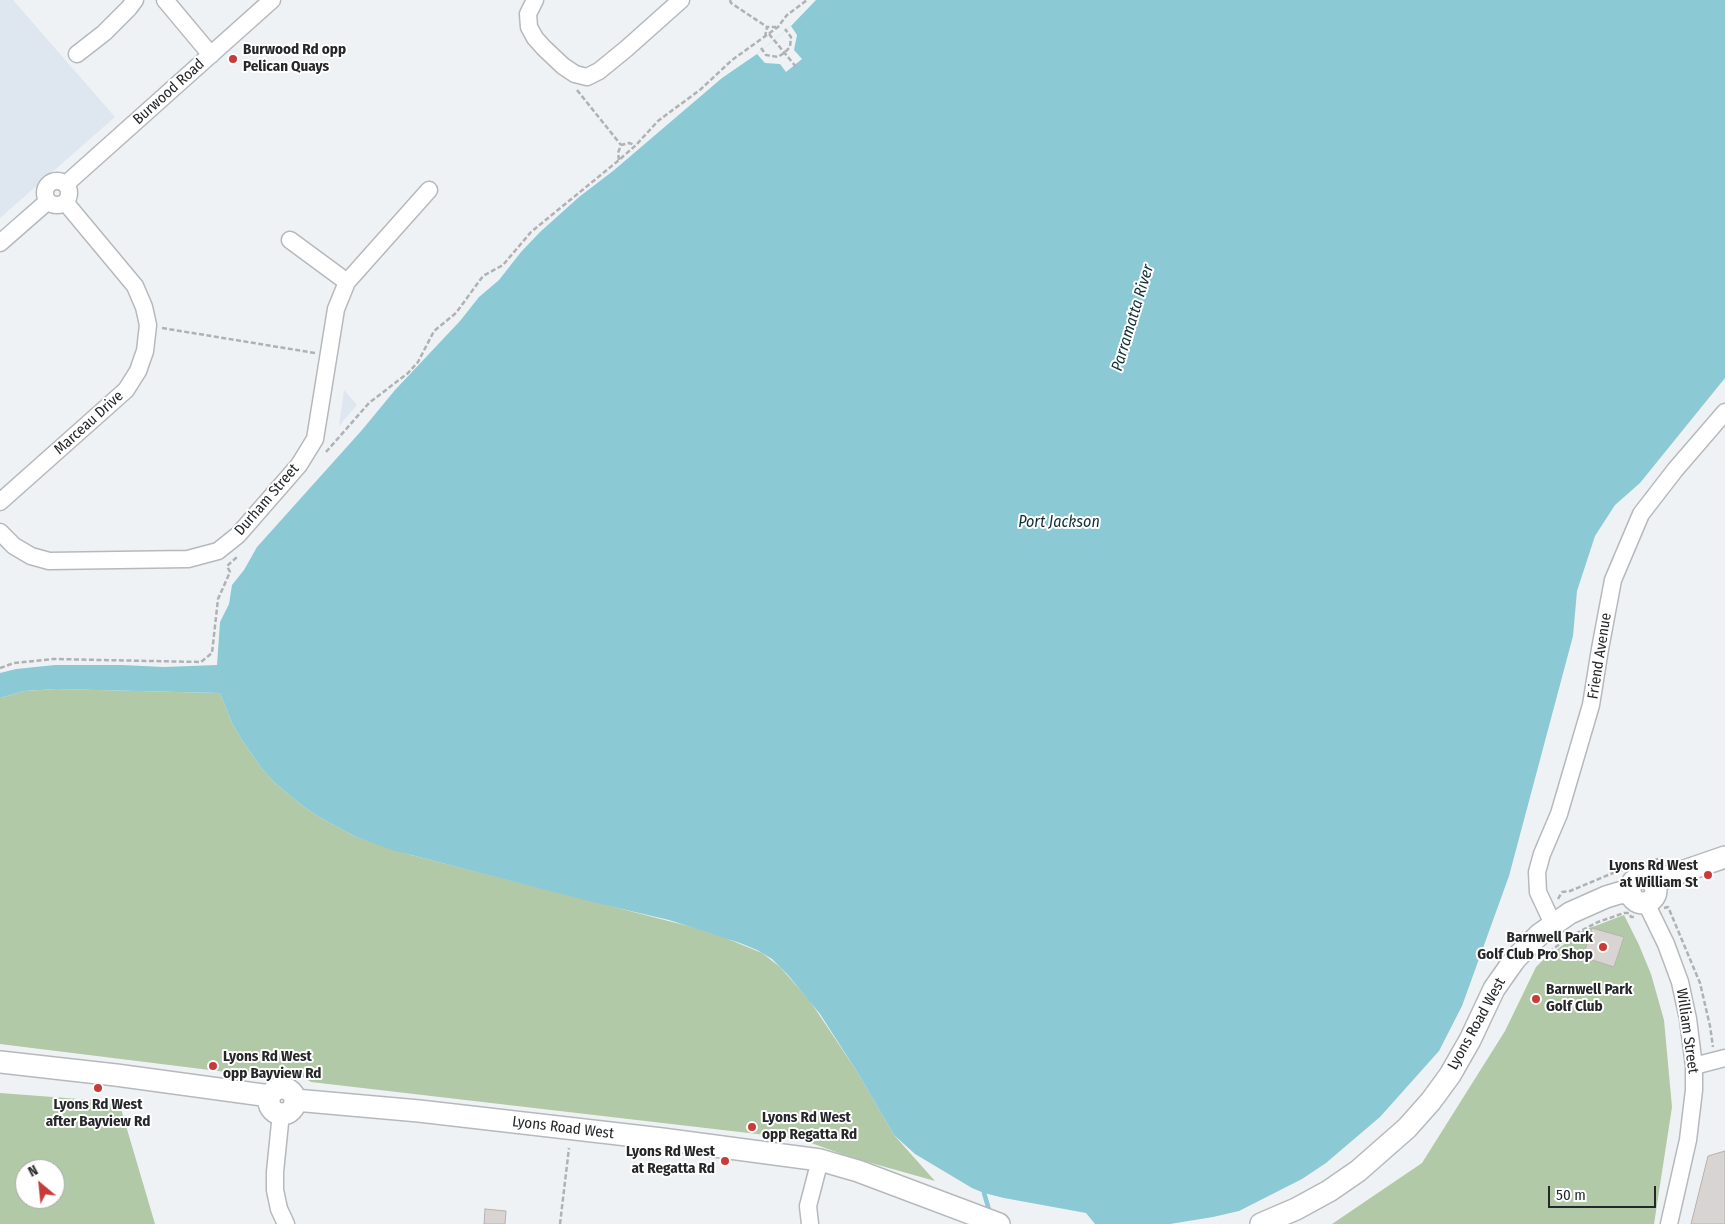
<!DOCTYPE html>
<html>
<head>
<meta charset="utf-8">
<style>
  body { margin:0 }
  #map { position:relative; width:1725px; height:1224px; overflow:hidden; background:#eff2f5; font-family:"Fira Sans Condensed",sans-serif }
  canvas { display:block }
  .north { position:absolute; left:15px; top:1159px; width:50px; height:50px; box-sizing:border-box; background:#fff; border:1px solid #a8a9a9; border-radius:50%; rotate:332deg; font-size:14px; font-weight:700; line-height:20px; text-align:center; color:#262729 }
  .north::after { content:''; display:block; margin:auto; width:18px; height:22px; background:#c93b39; clip-path:polygon(50% 0,100% 100%,50% 72%,0 100%) }
  .scale { position:absolute; left:1548px; top:1186px; width:108px; height:22px; box-sizing:border-box; border:2px solid #262729; border-top:0; padding-left:6px; font-size:15px; line-height:18px; white-space:nowrap; color:#262729; -webkit-text-stroke:4px #fff; paint-order:stroke }
</style>
</head>
<body>
<div id="map">
<canvas width="1725" height="1224"></canvas>
<div class="north">N</div>
<div class="scale">50 m</div>
</div>
<script>
const g = document.querySelector('canvas').getContext('2d');
g.lineJoin = 'round';
function fillPath(path, color) {
  g.fillStyle = color;
  g.fill(path, 'evenodd');
}
function toPath(rows) {
  const path = new Path2D();
  for (const r of rows) {
    if (r.length === 3) {
      path.moveTo(r[0] + r[2], r[1]);
      path.arc(r[0], r[1], r[2], 0, 2 * Math.PI);
      continue;
    }
    path.moveTo(r[0], r[1]);
    for (let i = 2; i < r.length; i += 2) path.lineTo(r[i], r[i + 1]);
  }
  return path;
}
function trace(path, color, width, dash) {
  g.strokeStyle = color;
  g.lineWidth = width;
  g.lineCap = dash ? 'butt' : 'round';
  g.setLineDash(dash || []);
  g.stroke(path);
}
function label(font, color, halo, rows, align = 'center') {
  g.font = font + ' "Fira Sans Condensed",sans-serif';
  g.lineWidth = 4;
  g.setLineDash([]);
  g.textBaseline = 'middle';
  g.strokeStyle = halo;
  g.fillStyle = color;
  for (const [text, x, y, turn = 0] of rows) {
    g.save();
    g.translate(x, y);
    g.rotate((+turn || 0) * Math.PI / 180);
    g.textAlign = isNaN(turn) ? turn : align;
    if (halo) g.strokeText(text, 0, 0);
    g.fillText(text, 0, 0);
    g.restore();
  }
}
const built = toPath([
  [0,0,13,0,115,117,0,218],
  [344,390,357,405,339,426]
]);
const green = toPath([
  [56,689,220,693,233,725,242,740,262,769,275,783,304,807,319,817,354,836,411,855,688,926,723,937,762,953,780,967,810,1001,856,1070,894,1135,935,1181,850,1157,800,1139,311,1082,286,1067,258,1076,0,1044,0,698,24,691],
  [1624,915,1639,945,1651,974,1664,1020,1672,1107,1654,1224,1332,1224,1422,1163,1505,1031,1536,967,1544,959,1582,931],
  [0,1093,119,1102,155,1224,0,1224],
  [25,1169,55,1169,55,1199,25,1199]
]);
const water = toPath([
  [816,0,1725,0,1725,378,1640,483,1615,505,1595,536,1577,591,1573,636,1509,876,1462,1006,1439,1051,1380,1117,1326,1163,1302,1179,1239,1211,1213,1217,1170,1224,1095,1224,1086,1213,1004,1198,984,1193,972,1188,915,1154,894,1135,856,1070,820,1014,788,975,772,959,757,950,740,943,669,920,592,902,392,850,354,836,319,817,304,807,275,783,262,769,242,740,233,725,220,693,56,689,24,691,0,698,0,673,16,669,55,665,122,665,164,667,217,665,220,622,229,604,232,585,244,570,257,547,362,430,395,390,460,321,479,297,499,280,521,252,540,232,579,197,613,171,722,78,757,54,791,26]
]);
const pier = toPath([
  [791,26,797,35,794,50,802,59,786,72,780,64,765,63,757,54]
]);
const stream = toPath([
  [984,1193,990,1213]
]);
const building = toPath([
  [1592,928,1624,937,1614,967,1583,957,1592,928],
  [1725,1151,1725,1224,1691,1224,1708,1156,1725,1151],
  [485,1209,506,1211,505,1224,484,1224,485,1209]
]);
const path = toPath([
  [730,0,731,3,767,27],
  [769,34,797,68],
  [765,37,767,27,776,27],
  [761,48,766,55,778,57,784,53,790,47,791,37,785,29],
  [577,90,621,145],
  [619,160,618,153,621,145,629,143,635,145],
  [162,328,315,353],
  [326,452,369,403,408,373,418,362,434,331,456,313,483,276,503,265,531,232,619,160,636,145,658,121,701,89,732,60,778,27,787,15,807,0],
  [0,668,14,663,53,659,201,662,212,653,218,599,230,572,227,566,237,557],
  [1558,899,1562,892,1570,891,1613,873,1661,858,1665,860],
  [1664,908,1668,907,1669,909,1700,983,1710,1026,1713,1047],
  [1569,937,1598,922,1624,913,1629,913,1631,917,1636,917],
  [1549,952,1564,941],
  [560,1224,569,1148]
]);
const minor = toPath([
  [165,0,211,55],
  [535,0,528,14,529,27,535,38,544,48,563,66,575,74,587,77,599,71,626,49,681,0],
  [77,54,104,33,129,8,135,0],
  [57,193,12],
  [66,184,272,0],
  [290,240,347,282],
  [0,243,48,201],
  [0,502,126,390,138,371,145,351,148,325,144,307,135,286,65,202],
  [0,532,14,546,31,556,49,561,188,559,218,551,238,535,299,465,315,439,336,309,347,282,429,190],
  [1646,903,1666,944,1680,982,1688,1019,1694,1066,1694,1090,1688,1140,1669,1224],
  [1553,924,1538,892,1537,872,1542,854,1559,814,1591,705,1600,649,1613,580,1641,514,1675,470,1725,412],
  [1694,1066,1725,1058],
  [281,1113,275,1172,275,1190,279,1209,286,1224],
  [810,1224,808,1206,820,1160]
]);
const major = toPath([
  [1643,890,13],
  [1654,885,1664,878,1725,857],
  [0,1062,116,1075,270,1096],
  [282,1101,13],
  [295,1100,419,1111,662,1139,820,1160,858,1171,999,1224],
  [1261,1224,1296,1209,1329,1191,1358,1171,1407,1128,1431,1101,1450,1075,1470,1040,1494,989,1508,969,1516,958,1540,934,1570,913,1606,897,1619,893,1630,892]
]);
const markers = [
  [233,59,5,"#c93b39"],
  [1708,875,5,"#c93b39"],
  [1603,947,5,"#c93b39"],
  [1536,999,5,"#c93b39"],
  [213,1066,5,"#c93b39"],
  [98,1088,5,"#c93b39"],
  [752,1127,5,"#c93b39"],
  [725,1161,5,"#c93b39"]
];
const poiNames = [
  ["Burwood Rd opp",243,50],
  ["Pelican Quays",243,67],
  ["Lyons Rd West",1698,866,"right"],
  ["at William St",1698,883,"right"],
  ["Barnwell Park",1593,938,"right"],
  ["Golf Club Pro Shop",1593,955,"right"],
  ["Barnwell Park",1546,990],
  ["Golf Club",1546,1007],
  ["Lyons Rd West",223,1057],
  ["opp Bayview Rd",223,1074],
  ["Lyons Rd West",98,1105,"center"],
  ["after Bayview Rd",98,1122,"center"],
  ["Lyons Rd West",762,1118],
  ["opp Regatta Rd",762,1135],
  ["Lyons Rd West",715,1152,"right"],
  ["at Regatta Rd",715,1169,"right"]
];
const streetNames = [
  ["Burwood Road",169,92,-42],
  ["Marceau Drive",89,423,-42],
  ["Durham Street",267,500,-49],
  ["Friend Avenue",1600,656,-81],
  ["Lyons Road West",1477,1024,-61],
  ["William Street",1687,1031,82],
  ["Lyons Road West",563,1128,7]
];
const waterNames = [
  ["Parramatta River",1133,318,-73],
  ["Port Jackson",1059,523]
];
fillPath(built, '#dee6f0');
fillPath(green, '#b1c9a6');
fillPath(water, '#8bc9d5');
fillPath(pier, '#eff2f5');
trace(stream, '#8bc9d5', 4.5);
fillPath(building, '#d8d4d1');
trace(building, '#b6b2b0', 1);
trace(minor, '#b6b9bc', 19);
trace(major, '#b6b9bc', 24);
trace(path, '#afb2b4', 2.5, [5, 2.5]);
trace(minor, '#fff', 16);
trace(major, '#fff', 21);
for (const [x, y, r, color] of markers) {
  const dot = new Path2D();
  dot.arc(x, y, r, 0, 2 * Math.PI);
  g.fillStyle = color;
  g.fill(dot);
  trace(dot, '#fff', 2);
}
label('bold 15px', '#262729', '#fff', poiNames, 'left');
label('15px', '#262729', '#fff', streetNames);
label('italic 16px', '#113036', '#fff', waterNames);
</script>
</body>
</html>
